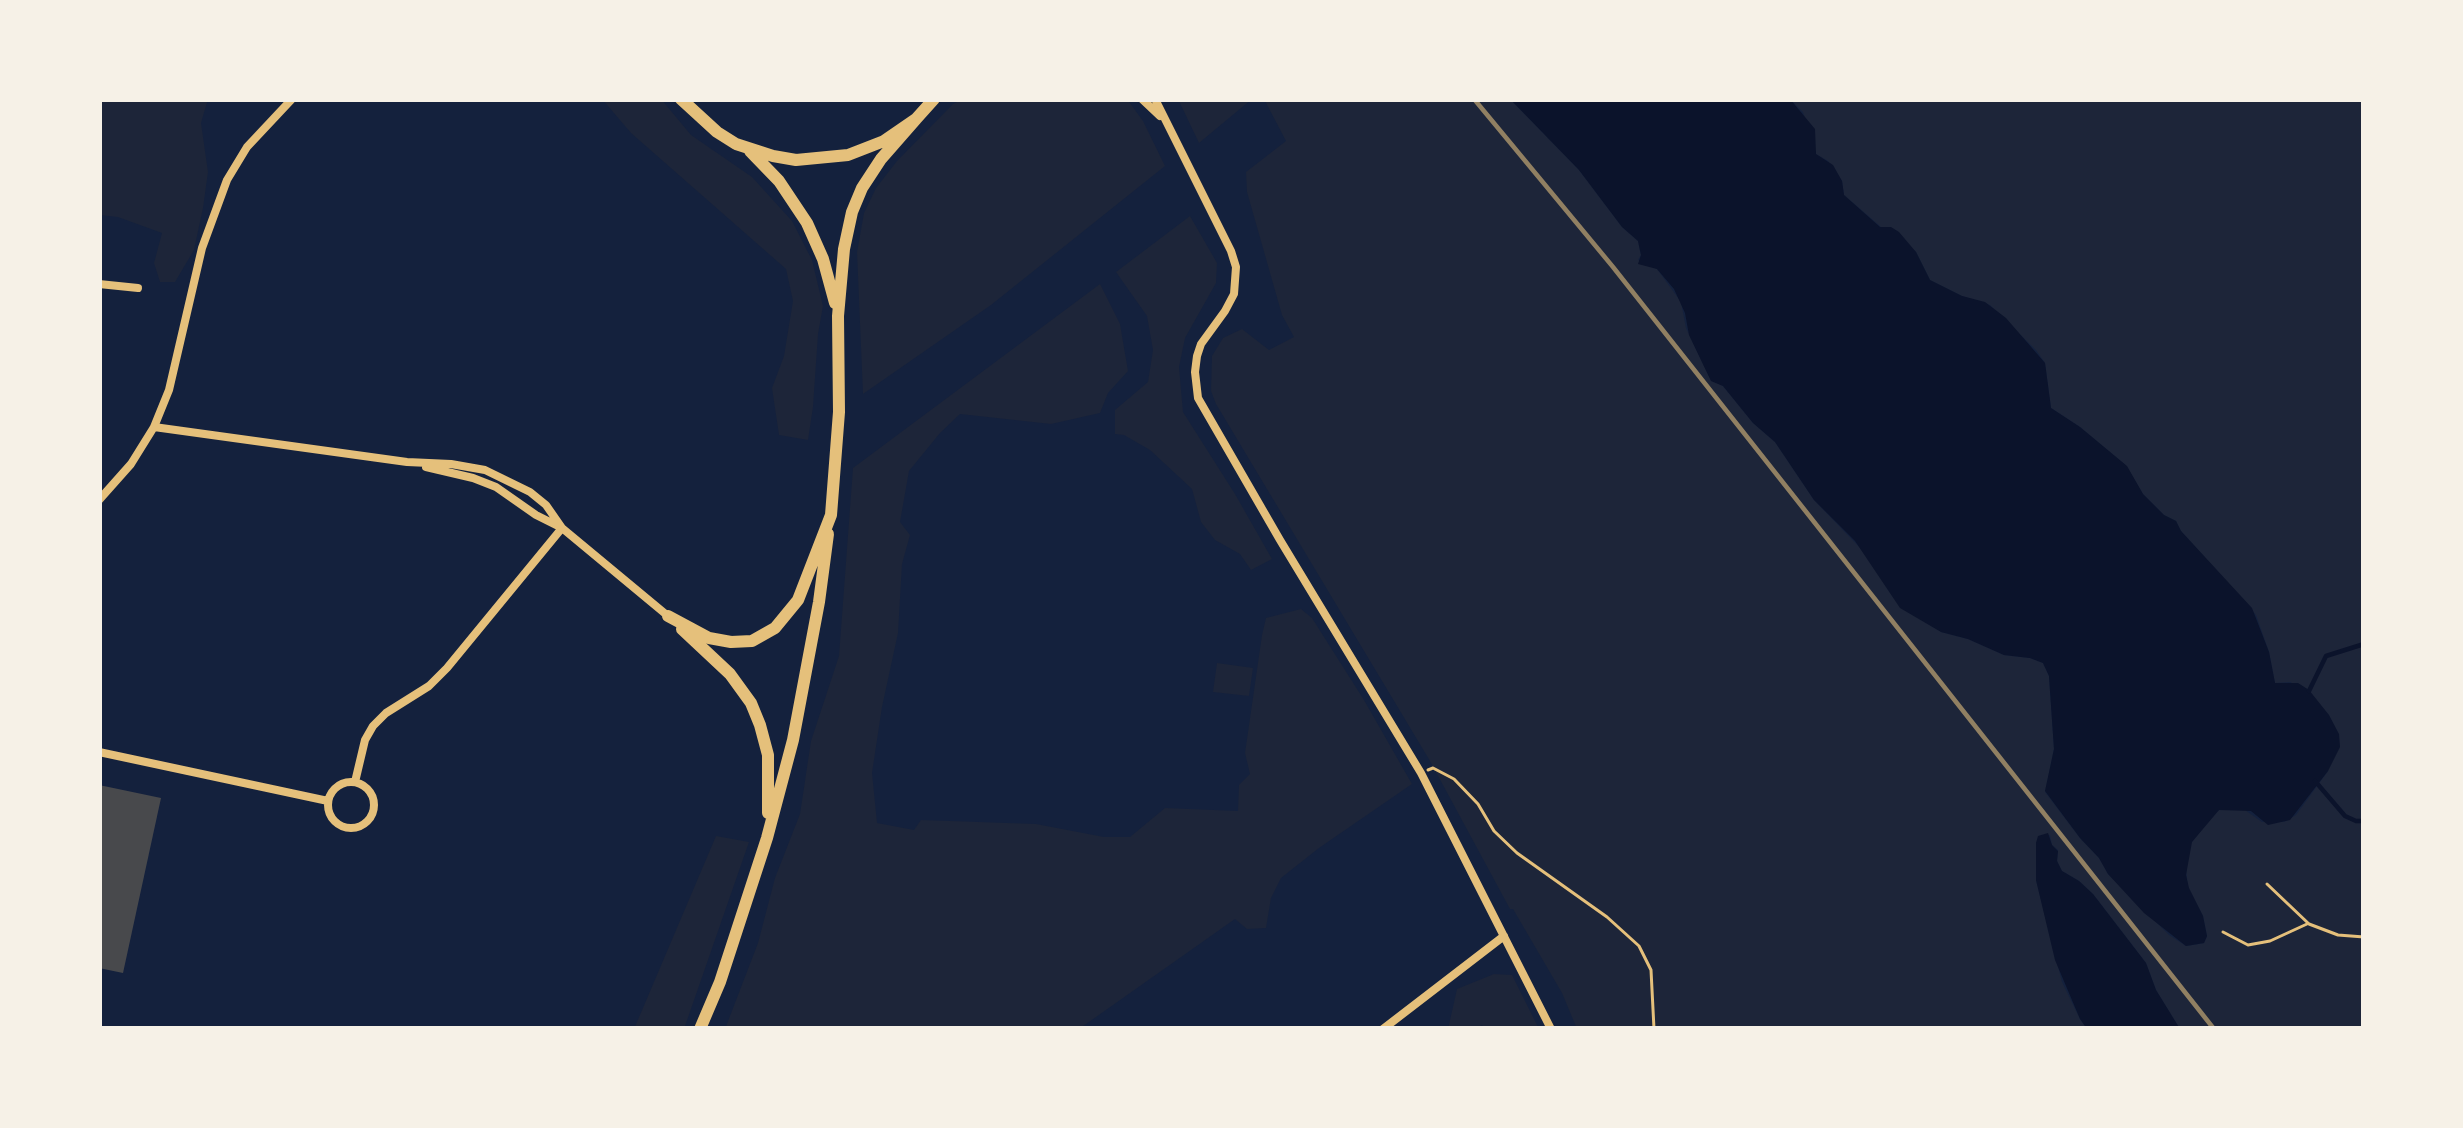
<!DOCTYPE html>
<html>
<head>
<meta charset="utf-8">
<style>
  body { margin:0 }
  #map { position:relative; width:2463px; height:1128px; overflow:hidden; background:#14213d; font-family:"IBM Plex Sans",sans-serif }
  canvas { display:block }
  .frame { position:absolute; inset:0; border:102px solid #f6f1e7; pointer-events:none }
</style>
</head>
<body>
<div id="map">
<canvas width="2463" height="1128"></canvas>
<div class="frame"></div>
</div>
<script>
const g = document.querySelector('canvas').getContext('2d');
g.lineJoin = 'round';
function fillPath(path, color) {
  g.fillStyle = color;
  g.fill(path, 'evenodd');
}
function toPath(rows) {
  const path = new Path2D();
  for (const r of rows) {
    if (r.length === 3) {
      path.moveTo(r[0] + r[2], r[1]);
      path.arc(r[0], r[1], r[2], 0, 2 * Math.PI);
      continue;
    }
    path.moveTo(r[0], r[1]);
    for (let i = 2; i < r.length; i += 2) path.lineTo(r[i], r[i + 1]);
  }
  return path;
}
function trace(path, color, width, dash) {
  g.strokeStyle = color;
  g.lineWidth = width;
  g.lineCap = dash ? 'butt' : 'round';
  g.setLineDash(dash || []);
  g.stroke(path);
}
const green = toPath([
  [99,99,208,99,201,123,208,172,203,208,194,250,175,282,160,282,154,263,162,233,118,217,99,215],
  [602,99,661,99,691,135,752,177,792,221,812,260,823,306,818,334,813,407,808,440,779,435,772,388,784,356,793,301,786,269,631,133],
  [963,99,1127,99,1143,121,1165,166,991,305,863,394,857,252,864,213,876,188,897,161,953,104],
  [1178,99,1252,99,1199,143],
  [1264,99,1510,99,1579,170,1622,227,1638,241,1641,255,1638,260,1657,269,1681,302,1686,328,1711,380,1723,386,1753,423,1775,442,1814,500,1941,632,1968,639,2004,655,2030,658,2043,663,2049,676,2054,749,2045,792,2080,838,2099,858,2108,874,2169,935,2186,946,2204,943,2207,936,2203,916,2188,888,2186,869,2191,843,2212,816,2219,810,2245,810,2262,822,2284,822,2296,815,2328,771,2291,682,2275,683,2269,652,2256,615,2181,531,2176,521,2164,515,2143,494,2126,466,2080,427,2051,408,2045,363,2036,350,1990,305,1962,296,1930,280,1916,252,1881,227,1844,195,1842,181,1828,161,1816,154,1803,112,1790,99,2364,99,2364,1029,2180,1029,2156,990,2146,963,2093,894,2079,881,2062,871,2057,861,2058,850,2052,845,2050,835,2036,843,2036,880,2062,982,2080,1019,2087,1029,1577,1029,1562,993,1513,909,1510,909,1430,761,1216,404,1211,391,1212,356,1223,338,1242,329,1269,350,1294,337,1282,315,1247,192,1246,172,1286,141],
  [1190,216,1217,263,1216,283,1185,338,1179,367,1183,412,1235,494,1272,559,1251,570,1240,554,1215,540,1201,522,1192,489,1150,450,1124,435,1115,434,1115,410,1148,382,1153,350,1147,316,1116,272],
  [1100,284,1120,324,1128,371,1108,393,1100,413,1051,424,960,414,940,433,909,471,900,522,910,535,902,564,898,633,882,707,872,773,877,823,914,830,921,820,1036,824,1104,837,1130,837,1165,808,1238,811,1239,785,1250,774,1245,753,1262,635,1266,618,1301,609,1312,618,1364,700,1412,784,1319,848,1281,878,1271,898,1266,928,1247,929,1235,919,1079,1029,725,1029,758,943,775,878,800,814,811,741,839,656,853,468],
  [1217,663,1253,668,1249,696,1213,692],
  [716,836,749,842,684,1029,634,1029],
  [1494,974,1512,975,1539,1029,1485,1029,1482,1025,1476,1029,1448,1029,1457,989]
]);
const water = toPath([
  [1510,99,1790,99,1815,129,1816,154,1833,165,1842,181,1844,195,1880,227,1891,227,1899,232,1916,252,1930,280,1962,296,1985,302,2006,318,2045,363,2051,408,2080,427,2127,466,2143,494,2164,515,2176,521,2181,531,2252,608,2269,652,2275,683,2298,683,2309,690,2329,715,2339,734,2340,747,2328,771,2290,820,2268,825,2251,811,2219,810,2192,842,2186,875,2189,888,2203,916,2207,936,2204,943,2186,946,2144,913,2108,874,2099,858,2080,838,2045,791,2054,749,2049,676,2043,663,2030,658,2004,655,1968,639,1941,632,1900,608,1855,541,1814,500,1775,442,1753,423,1723,386,1711,381,1689,335,1685,313,1674,289,1657,269,1638,264,1641,255,1638,241,1622,227,1579,170],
  [2048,833,2052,845,2058,851,2057,861,2062,871,2079,881,2093,894,2146,963,2156,990,2180,1029,2087,1029,2080,1019,2055,960,2036,880,2036,843,2038,836]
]);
const stream = toPath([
  [2309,691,2326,656,2364,644],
  [2315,781,2345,816,2356,821,2364,821]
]);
const building = toPath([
  [99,785,161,798,123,973,99,968]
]);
const path = toPath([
  [1428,770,1433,768,1454,779,1478,804,1494,831,1517,853,1607,917,1639,946,1651,970,1654,1029],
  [2267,884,2309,924,2338,935,2364,937],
  [2223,932,2248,945,2270,941,2307,924]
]);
const minor = toPath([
  [1142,99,1160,116],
  [1155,99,1231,251,1236,267,1234,294,1225,311,1201,344,1197,356,1195,372,1198,398,1280,540,1421,773,1551,1029],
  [99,284,138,288],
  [154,427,407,462,451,464,485,470,530,492,546,505,562,528],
  [426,467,473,478,496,487,536,515,562,528,668,616],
  [99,500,131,464,154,427,169,390,202,248,227,180,247,147,292,99],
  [99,752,328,801],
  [351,805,23],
  [355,782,365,740,373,726,386,713,429,686,447,668,562,528],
  [1383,1029,1504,936]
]);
const trunk = toPath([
  [681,99,717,132,736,144,773,156,796,160,848,155,884,141,916,119,934,99],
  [750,151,779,181,807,223,823,259,835,303],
  [668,616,709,638,731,642,752,641,775,628,798,600,831,515,839,412,838,316,844,249,852,212,862,188,881,159,916,119],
  [682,629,730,674,751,703,760,725,768,755,768,813],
  [700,1029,720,982,767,838,793,740,819,602,828,534]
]);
const rail = toPath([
  [1474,99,1613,267,2214,1029]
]);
fillPath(green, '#1d2539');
fillPath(water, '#0b132b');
trace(stream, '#0b132b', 4.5);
fillPath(building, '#48494c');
trace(path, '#e5c07b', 3);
trace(minor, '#e5c07b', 8);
trace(trunk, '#e5c07b', 12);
trace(rail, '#918062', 4.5);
</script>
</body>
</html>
